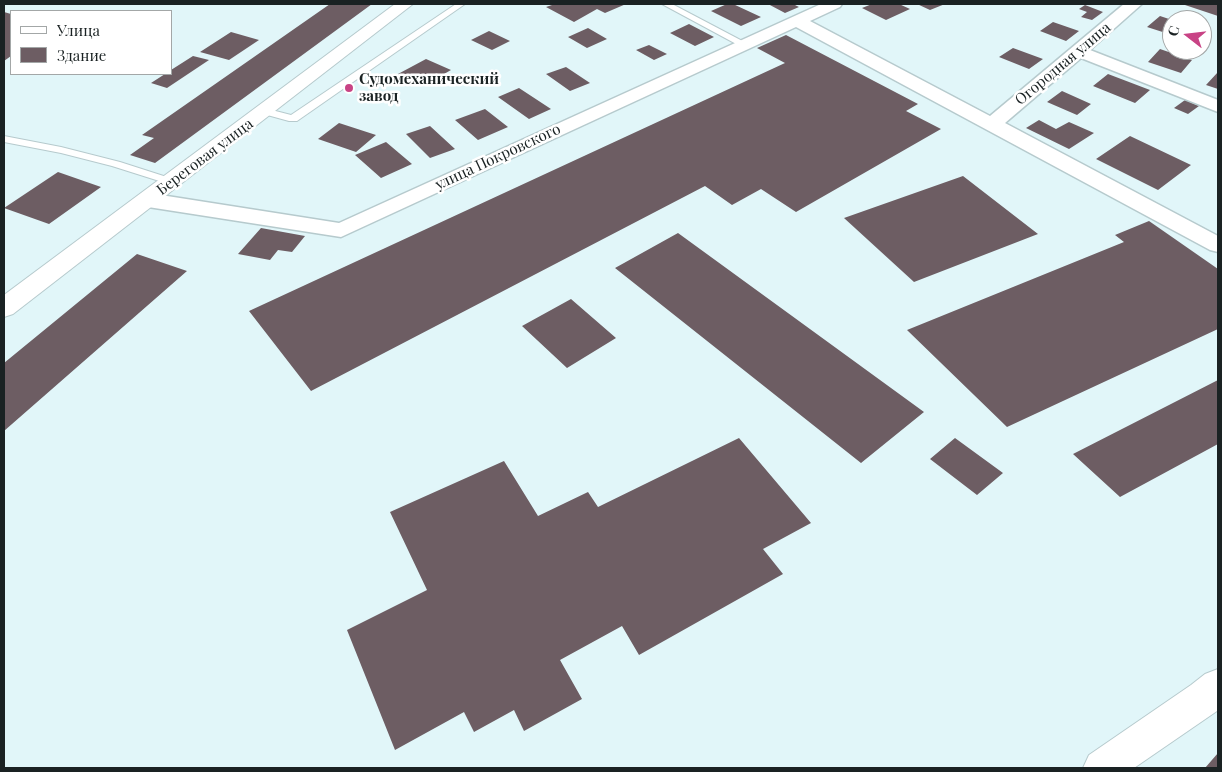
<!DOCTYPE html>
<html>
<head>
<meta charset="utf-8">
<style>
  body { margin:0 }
  #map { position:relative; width:1222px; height:772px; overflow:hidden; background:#e1f6f9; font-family:"Playfair Display",serif }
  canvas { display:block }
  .frame { position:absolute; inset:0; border:5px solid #1a2223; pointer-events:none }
  .legend { position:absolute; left:10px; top:10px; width:162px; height:65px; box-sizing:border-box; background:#fff; border:1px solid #a3a7a7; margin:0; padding:6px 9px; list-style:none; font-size:15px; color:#1a2223 }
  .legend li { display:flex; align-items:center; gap:10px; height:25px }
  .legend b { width:25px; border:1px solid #a3a7a7 }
  .north { position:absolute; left:1162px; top:10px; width:50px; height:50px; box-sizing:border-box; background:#fff; border:1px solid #a3a7a7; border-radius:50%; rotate:286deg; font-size:14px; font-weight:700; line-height:20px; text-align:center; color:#1a2223 }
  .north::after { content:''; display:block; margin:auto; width:18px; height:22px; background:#c84385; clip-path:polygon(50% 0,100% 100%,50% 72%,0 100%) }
</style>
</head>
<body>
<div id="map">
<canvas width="1222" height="772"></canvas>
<div class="frame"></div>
<ul class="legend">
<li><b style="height:6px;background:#fff"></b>Улица</li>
<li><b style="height:14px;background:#6d5d63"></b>Здание</li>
</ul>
<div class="north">С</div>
</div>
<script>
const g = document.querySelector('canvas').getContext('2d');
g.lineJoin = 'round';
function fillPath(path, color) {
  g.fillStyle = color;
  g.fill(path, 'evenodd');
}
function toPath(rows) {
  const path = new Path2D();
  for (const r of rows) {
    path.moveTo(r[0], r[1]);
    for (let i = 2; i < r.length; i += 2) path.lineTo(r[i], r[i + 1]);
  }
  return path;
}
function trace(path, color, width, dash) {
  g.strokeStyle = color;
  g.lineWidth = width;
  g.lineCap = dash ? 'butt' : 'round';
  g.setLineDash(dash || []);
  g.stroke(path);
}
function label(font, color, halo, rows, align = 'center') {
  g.font = font + ' "Playfair Display",serif';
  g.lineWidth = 5;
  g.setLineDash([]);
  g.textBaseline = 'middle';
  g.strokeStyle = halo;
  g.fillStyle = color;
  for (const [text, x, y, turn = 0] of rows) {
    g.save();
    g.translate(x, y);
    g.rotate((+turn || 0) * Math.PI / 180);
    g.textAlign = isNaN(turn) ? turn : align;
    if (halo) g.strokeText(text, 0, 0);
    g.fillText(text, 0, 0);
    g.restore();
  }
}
const building = toPath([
  [330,4,372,4,155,163,130,155,154,138,142,135],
  [555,4,626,4,605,13,597,9,574,22,546,7],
  [727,4,733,4,761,17,741,26,711,11],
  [768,4,793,4,799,7,785,13],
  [872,4,899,4,910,9,886,20,862,8],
  [917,4,945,4,930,10],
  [1182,4,1218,4,1218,16],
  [1085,5,1103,12,1092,20,1081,17,1087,12,1079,9],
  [4,12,11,14,11,56,4,61],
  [1160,16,1172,20,1172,35,1147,27],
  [1053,22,1079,31,1066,41,1040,31],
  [689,24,714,37,695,46,670,33],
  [588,28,607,39,587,48,568,37],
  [489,31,510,41,492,50,471,40],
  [231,32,259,40,229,60,200,52],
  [786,35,918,104,906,111,941,129,796,212,761,189,732,205,705,186,311,391,249,311,785,63,757,48],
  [649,45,667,54,654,60,636,50],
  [1013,48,1043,59,1029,69,999,57],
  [1160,49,1192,60,1181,73,1148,62],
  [193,56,209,60,167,88,151,83,165,74,171,74,171,70],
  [426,59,451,70,423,86,398,74],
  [566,67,590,83,570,91,546,74],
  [1218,72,1218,89,1206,85],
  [1108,74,1150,90,1135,103,1093,86],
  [519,88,551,109,529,119,498,97],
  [1062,91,1091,104,1077,115,1047,102],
  [1185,100,1199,106,1188,114,1174,108],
  [485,109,508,127,478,140,455,120],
  [1039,120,1056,129,1069,122,1094,133,1069,149,1026,128],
  [339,123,376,135,356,152,318,139],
  [430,126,455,149,430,158,406,134],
  [1130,136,1191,165,1158,190,1096,159],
  [386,142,412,164,381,178,355,155],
  [58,172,101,187,49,224,4,208],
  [963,176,1038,234,914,282,844,218],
  [1149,221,1218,269,1218,329,1007,427,907,330,1124,242,1115,235],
  [261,228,305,236,292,252,278,250,270,260,238,254],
  [678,233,924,412,861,463,615,268],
  [137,254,187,271,4,431,4,363],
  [571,299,616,338,567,368,522,326],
  [1218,380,1218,444,1120,497,1073,454],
  [739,438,811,523,763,549,783,574,639,655,622,626,560,660,582,699,524,731,514,710,474,732,464,712,395,750,347,630,427,590,390,512,504,461,538,516,588,492,598,507],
  [955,438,1003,473,977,495,930,459],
  [1218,753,1218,768,1205,768]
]);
const lane = toPath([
  [456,4,465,4,297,121,289,121,260,113,259,111,264,108,291,115,456,4],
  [662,4,672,4,748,44,743,47,740,46,662,4],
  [4,136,61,147,120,162,176,180,177,182,172,185,112,166,61,153,4,142,4,136]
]);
const street = toPath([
  [821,4,842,4,840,7,810,21,990,116,1124,4,1142,4,1090,50,1218,100,1218,112,1081,58,1005,123,1218,236,1218,252,1210,250,796,27,341,237,148,207,140,205,137,200,140,195,148,193,339,223,821,4]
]);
const secondary = toPath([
  [395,4,413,4,13,314,4,317,4,295,395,4],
  [1218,669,1217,711,1134,768,1083,768,1089,755,1191,685,1205,674,1218,669]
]);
const markers = [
  [349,88,5,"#c84385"]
];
const farStreetnames = [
  ["Огородная улица",1063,64,-40],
  ["Береговая улица",205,157,-37],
  ["улица Покровского",498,157,-25]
];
const farPoinames = [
  ["Судомеханический",359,79],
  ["завод",359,96]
];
fillPath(building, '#6d5d63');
trace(lane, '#b6cacd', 2);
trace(street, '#b6cacd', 3);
trace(secondary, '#b6cacd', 2);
fillPath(lane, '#fff');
fillPath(street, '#fff');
fillPath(secondary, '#fff');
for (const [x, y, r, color] of markers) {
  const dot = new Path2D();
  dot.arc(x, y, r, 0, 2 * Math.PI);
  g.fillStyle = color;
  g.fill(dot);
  trace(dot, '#fff', 2);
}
label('15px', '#1a2223', '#fff', farStreetnames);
label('bold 15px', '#1a2223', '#fff', farPoinames, 'left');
</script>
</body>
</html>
